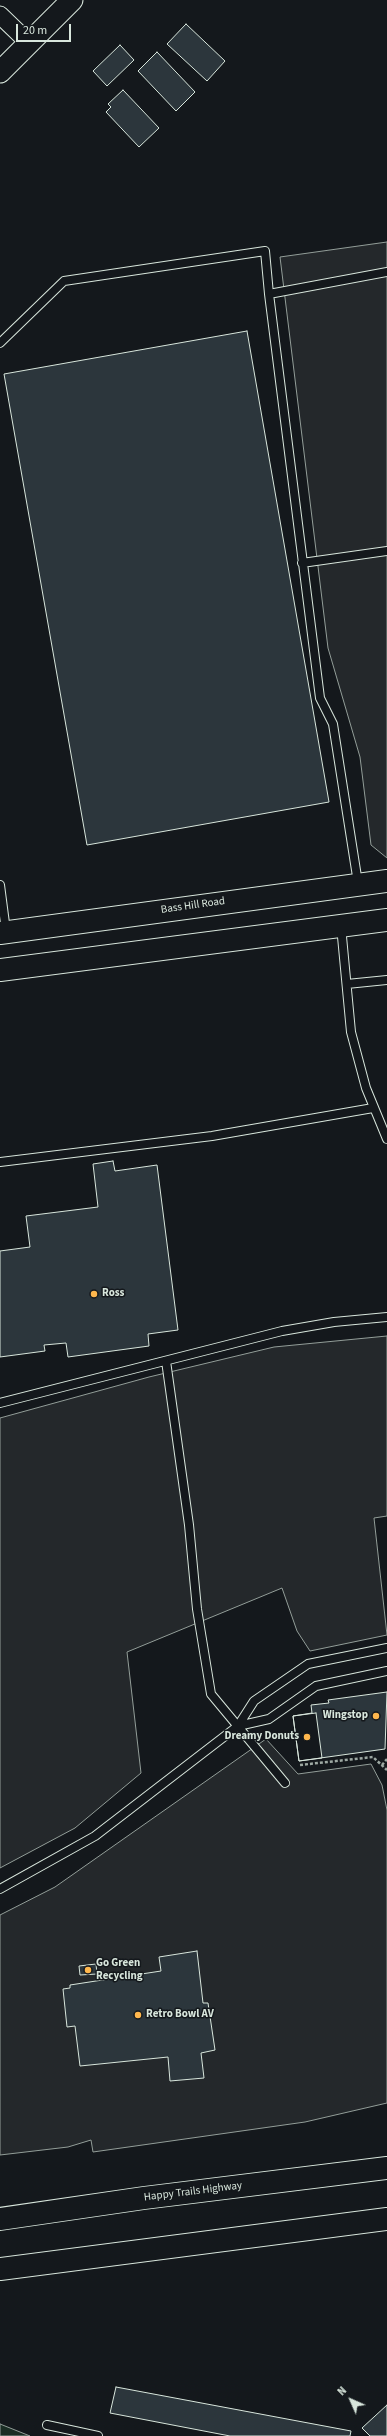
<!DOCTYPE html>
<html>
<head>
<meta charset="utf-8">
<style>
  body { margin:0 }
  #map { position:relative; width:387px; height:2436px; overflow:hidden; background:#14181c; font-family:"Source Sans 3",sans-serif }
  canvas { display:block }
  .north { position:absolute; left:331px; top:2380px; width:40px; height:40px; -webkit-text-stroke:3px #14181c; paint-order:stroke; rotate:315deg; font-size:11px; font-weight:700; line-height:16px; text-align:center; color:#d8e6dc }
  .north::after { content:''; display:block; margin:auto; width:14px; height:18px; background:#d8e6dc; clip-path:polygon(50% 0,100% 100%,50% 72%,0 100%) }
  .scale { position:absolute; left:16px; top:24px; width:55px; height:18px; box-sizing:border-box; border:2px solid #d8e6dc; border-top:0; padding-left:5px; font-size:12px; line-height:14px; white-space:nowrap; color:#d8e6dc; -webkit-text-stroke:3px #14181c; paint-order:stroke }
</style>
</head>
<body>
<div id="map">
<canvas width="387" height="2436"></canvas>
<div class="north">N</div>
<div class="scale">20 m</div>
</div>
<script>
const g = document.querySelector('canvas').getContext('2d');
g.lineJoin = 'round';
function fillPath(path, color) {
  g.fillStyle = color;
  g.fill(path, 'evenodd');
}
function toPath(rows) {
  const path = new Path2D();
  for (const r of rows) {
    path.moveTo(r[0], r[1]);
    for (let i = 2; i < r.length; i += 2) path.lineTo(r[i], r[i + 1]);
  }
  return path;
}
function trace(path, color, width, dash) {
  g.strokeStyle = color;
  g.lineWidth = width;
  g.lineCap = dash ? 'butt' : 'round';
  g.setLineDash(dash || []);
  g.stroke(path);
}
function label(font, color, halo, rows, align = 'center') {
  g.font = font + ' "Source Sans 3",sans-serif';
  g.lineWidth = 3;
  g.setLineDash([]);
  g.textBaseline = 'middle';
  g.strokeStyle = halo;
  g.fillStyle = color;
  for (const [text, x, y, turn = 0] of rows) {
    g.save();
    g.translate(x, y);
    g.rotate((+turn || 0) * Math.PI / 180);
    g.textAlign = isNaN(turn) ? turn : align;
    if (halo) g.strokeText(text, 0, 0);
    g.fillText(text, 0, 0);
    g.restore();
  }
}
const green = toPath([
  [0,2424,30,2436,0,2436,0,2424]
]);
const parking = toPath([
  [387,242,387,858,371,845,360,757,328,648,280,257,387,242],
  [387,1336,387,1516,374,1518,387,1635,310,1651,297,1631,282,1588,127,1652,141,1773,75,1828,0,1868,0,1418,149,1377,274,1347,387,1336],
  [266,1739,298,1774,371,1764,382,1785,387,1810,387,2103,305,2122,93,2152,91,2140,68,2147,0,2155,0,1915,55,1887,266,1739]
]);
const building = toPath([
  [186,24,225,61,207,81,167,44,186,24],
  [120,45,134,60,107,86,93,71,120,45],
  [157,52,195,92,176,111,138,71,157,52],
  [123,90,159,128,139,147,106,112,111,107,108,104,123,90],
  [247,331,329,802,87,845,4,374,247,331],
  [113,1161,115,1171,157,1165,178,1330,148,1334,149,1346,68,1357,66,1343,44,1345,45,1351,0,1357,0,1251,30,1247,26,1216,98,1207,93,1164,113,1161],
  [387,1692,385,1749,299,1761,293,1716,312,1713,311,1705,329,1703,328,1700,387,1692],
  [316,1713,322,1758,299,1761,293,1716,316,1713],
  [197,1951,203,2003,208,2003,215,2050,201,2053,204,2078,170,2081,168,2057,80,2066,75,2026,67,2027,63,1989,70,1988,70,1985,161,1971,159,1957,197,1951],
  [96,1964,97,1974,80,1975,79,1966,96,1964],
  [116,2387,351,2431,350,2436,230,2436,110,2413,116,2387],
  [387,2405,387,2436,370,2436,362,2428,387,2405]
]);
const path = toPath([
  [300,1765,373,1757,387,1770],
  [382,1765,387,1759]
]);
const service = toPath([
  [0,343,64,281,265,251,269,294],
  [302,563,387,551],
  [358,883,333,724,320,698,269,294,387,272],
  [0,885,6,931],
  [341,926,351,1032,366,1088,387,1139],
  [347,984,387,980],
  [0,1162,212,1136,373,1108],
  [166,1361,189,1525,197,1609,211,1694,285,1783],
  [0,1403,282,1331,334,1322,387,1317],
  [238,1726,269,1719,316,1686,387,1671],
  [0,1889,95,1836,238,1726,254,1701,308,1664,387,1648],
  [47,2425,98,2436]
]);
const minor = toPath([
  [0,15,29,43]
]);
const tertiary = toPath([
  [0,72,72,0]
]);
const secondary = toPath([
  [0,933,387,881],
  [0,970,387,920]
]);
const primary = toPath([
  [0,2219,144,2198,387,2168],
  [0,2269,387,2219]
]);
const markers = [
  [94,1294,4,"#ffb74d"],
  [376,1716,4,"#ffb74d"],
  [307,1737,4,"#ffb74d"],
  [88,1970,4,"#ffb74d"],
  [138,2015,4,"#ffb74d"]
];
const streetNames = [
  ["Bass Hill Road",193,906,-8],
  ["Happy Trails Highway",193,2192,-7]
];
const poiNames = [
  ["Ross",102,1294],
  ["Wingstop",368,1716,"right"],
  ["Dreamy Donuts",299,1737,"right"],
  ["Go Green",96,1964],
  ["Recycling",96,1977],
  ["Retro Bowl AV",146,2015]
];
fillPath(green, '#1a2d24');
trace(green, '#939e99', 1);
fillPath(parking, '#24282b');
trace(parking, '#939e99', 1);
fillPath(building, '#2c363c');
trace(building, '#d8e6dc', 1);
trace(service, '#d8e6dc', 10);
trace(minor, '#d8e6dc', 19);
trace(tertiary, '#d8e6dc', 23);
trace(secondary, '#d8e6dc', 24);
trace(primary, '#d8e6dc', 24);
trace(path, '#9da8a2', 2.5, [3, 2]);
trace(service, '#14181c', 8);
trace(minor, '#14181c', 17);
trace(tertiary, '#14181c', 21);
trace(secondary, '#14181c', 22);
trace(primary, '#14181c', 22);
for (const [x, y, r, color] of markers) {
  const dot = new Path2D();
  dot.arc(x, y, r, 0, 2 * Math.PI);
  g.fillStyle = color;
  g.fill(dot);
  trace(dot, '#14181c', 1.5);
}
label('11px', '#d8e6dc', '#14181c', streetNames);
label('bold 11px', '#d8e6dc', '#14181c', poiNames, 'left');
</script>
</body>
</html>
